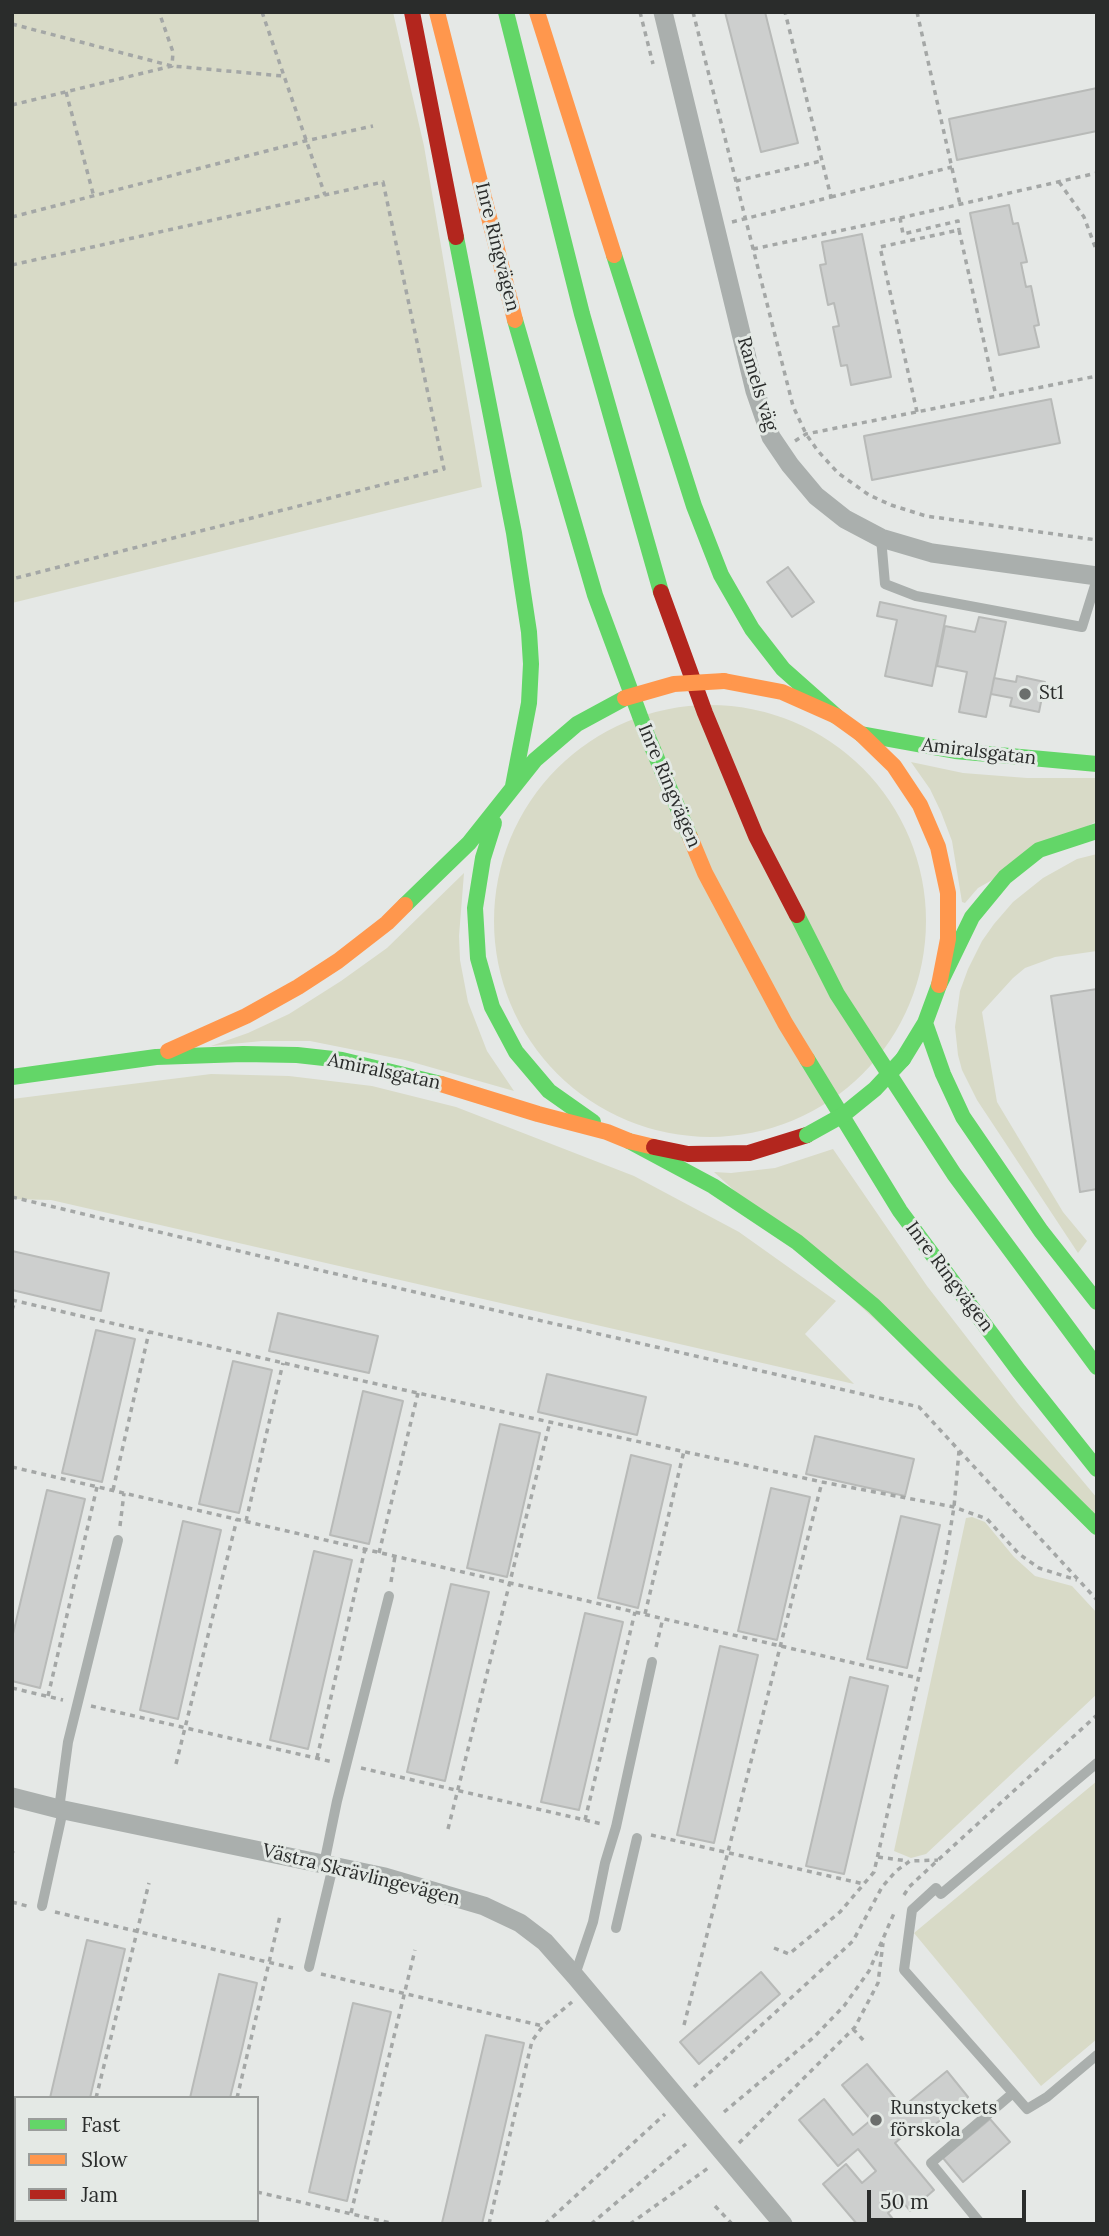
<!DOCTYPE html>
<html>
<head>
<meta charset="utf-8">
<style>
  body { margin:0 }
  #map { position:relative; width:1109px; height:2236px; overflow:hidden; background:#e5e8e6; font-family:Lora,serif }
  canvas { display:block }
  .frame { position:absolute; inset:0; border:14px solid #2a2c2b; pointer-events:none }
  .legend { position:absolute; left:14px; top:2096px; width:245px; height:126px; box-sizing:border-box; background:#e4e9e5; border:2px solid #9a9d9b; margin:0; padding:9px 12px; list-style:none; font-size:21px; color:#2a2c2b }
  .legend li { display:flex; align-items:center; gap:14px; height:35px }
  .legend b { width:35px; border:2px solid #9a9d9b }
  .scale { position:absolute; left:867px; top:2190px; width:159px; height:32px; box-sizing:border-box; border:4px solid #2a2c2b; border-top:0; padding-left:9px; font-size:21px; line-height:24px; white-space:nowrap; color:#2a2c2b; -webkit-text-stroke:5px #e4e9e5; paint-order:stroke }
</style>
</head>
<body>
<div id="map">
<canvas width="1109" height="2236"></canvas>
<div class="frame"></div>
<ul class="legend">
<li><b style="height:9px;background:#63d668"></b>Fast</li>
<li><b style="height:9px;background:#ff974d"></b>Slow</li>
<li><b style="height:9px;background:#b3261e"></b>Jam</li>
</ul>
<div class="scale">50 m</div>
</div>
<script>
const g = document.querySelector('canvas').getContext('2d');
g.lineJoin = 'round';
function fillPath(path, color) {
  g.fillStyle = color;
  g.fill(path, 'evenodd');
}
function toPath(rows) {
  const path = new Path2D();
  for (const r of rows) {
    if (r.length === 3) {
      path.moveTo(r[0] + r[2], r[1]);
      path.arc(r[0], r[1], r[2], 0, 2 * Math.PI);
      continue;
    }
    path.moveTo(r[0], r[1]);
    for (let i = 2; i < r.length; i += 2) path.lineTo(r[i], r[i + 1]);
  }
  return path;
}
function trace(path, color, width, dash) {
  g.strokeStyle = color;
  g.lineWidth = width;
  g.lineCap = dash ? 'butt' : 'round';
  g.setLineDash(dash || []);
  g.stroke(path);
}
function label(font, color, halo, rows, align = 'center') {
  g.font = font + ' Lora,serif';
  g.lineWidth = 6;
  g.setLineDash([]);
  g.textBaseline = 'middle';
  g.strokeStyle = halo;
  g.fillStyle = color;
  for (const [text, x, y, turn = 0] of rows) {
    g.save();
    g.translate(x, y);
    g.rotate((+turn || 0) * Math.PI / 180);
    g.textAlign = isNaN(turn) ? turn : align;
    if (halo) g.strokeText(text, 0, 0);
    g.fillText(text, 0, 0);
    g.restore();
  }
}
const green = toPath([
  [12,12,393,12,424,146,482,487,12,603],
  [710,921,216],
  [911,762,963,773,1027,778,1097,778,1097,821,978,888,965,903,962,902,952,841,941,812,930,789],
  [1097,854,1097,951,1055,957,1025,968,1013,978,982,1012,997,1102,1063,1212,1087,1241,1078,1253,977,1100,962,1070,958,1055,955,1027,960,991,968,969,982,941,994,924,1013,902,1043,878,1077,859],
  [464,873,459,936,460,960,468,1002,487,1051,514,1091,405,1060,310,1041,262,1041,211,1046,248,1033,289,1014,341,981,387,948],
  [211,1074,289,1076,372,1086,456,1107,634,1176,739,1232,836,1301,805,1334,854,1384,51,1200,12,1199,12,1099],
  [833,1149,927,1286,1019,1405,1097,1498,1097,1523,714,1172,731,1173,775,1168],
  [972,1517,985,1522,1014,1557,1035,1576,1072,1586,1097,1613,1097,1694,926,1854,911,1858,894,1851,966,1518],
  [1097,1781,1097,2039,1041,2086,914,1933]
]);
const building = toPath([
  [725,12,765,12,798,143,761,152,725,12],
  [1097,88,1097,131,957,160,949,119,1097,88],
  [1009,205,1013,224,1018,223,1027,262,1021,263,1026,287,1031,286,1039,325,1034,326,1039,347,999,355,970,213,1009,205],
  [862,234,891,377,851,385,847,365,841,366,833,327,839,326,834,303,828,305,820,265,826,264,822,242,862,234],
  [1051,399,1060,443,872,480,864,436,1051,399],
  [788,567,814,602,792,617,767,582,788,567],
  [880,602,946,616,932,686,885,676,897,620,877,616,880,602],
  [979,617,1006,622,986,717,959,712,967,672,937,666,945,626,975,632,979,617],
  [1017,676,1045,682,1039,712,1010,706,1012,698,991,694,994,678,1016,682,1017,676],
  [1097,989,1097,1189,1080,1192,1051,996,1097,989],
  [12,1251,109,1273,101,1311,12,1290,12,1251],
  [278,1313,378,1336,369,1373,269,1351,278,1313],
  [96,1330,135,1339,102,1482,62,1473,96,1330],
  [233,1361,272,1370,239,1513,199,1504,233,1361],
  [547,1374,646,1397,637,1435,538,1412,547,1374],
  [363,1391,403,1401,369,1544,330,1535,363,1391],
  [500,1424,540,1433,507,1577,467,1568,500,1424],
  [815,1436,914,1459,905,1496,806,1474,815,1436],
  [631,1455,671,1465,638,1608,598,1598,631,1455],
  [771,1488,810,1497,777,1640,738,1631,771,1488],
  [47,1490,85,1499,40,1688,12,1681,12,1638,47,1490],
  [901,1516,940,1525,907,1668,867,1659,901,1516],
  [183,1521,221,1530,178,1719,140,1710,183,1521],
  [314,1551,352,1560,308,1749,270,1740,314,1551],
  [451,1584,489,1592,445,1781,407,1772,451,1584],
  [585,1613,623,1622,579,1810,541,1802,585,1613],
  [720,1646,758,1655,714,1843,677,1835,720,1646],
  [850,1677,888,1686,844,1874,806,1866,850,1677],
  [87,1940,125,1949,90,2098,50,2098,87,1940],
  [761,1972,780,1994,699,2064,680,2042,761,1972],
  [219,1974,257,1983,242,2049,230,2098,190,2098,219,1974],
  [353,2003,391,2012,347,2201,309,2192,353,2003],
  [486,2035,524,2043,498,2156,482,2224,442,2223,486,2035],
  [867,2064,903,2107,947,2071,968,2097,920,2137,913,2128,895,2143,934,2190,910,2211,902,2201,888,2213,897,2224,857,2224,823,2184,846,2164,862,2183,876,2171,858,2149,838,2166,799,2120,824,2099,853,2135,871,2120,842,2085,867,2064],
  [990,2119,1010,2142,963,2182,943,2158,990,2119]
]);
const path = toPath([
  [262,12,325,195],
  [640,12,653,64],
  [693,12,793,406,806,434,818,451,838,473,869,495,891,505,926,516,1097,540],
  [917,12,960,204],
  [12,24,172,66,283,76],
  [66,92,94,197],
  [12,105,172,66,173,52,159,12],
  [736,181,821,161],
  [1059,182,1084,217,1097,252],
  [831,197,952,167],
  [12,217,305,141,373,126],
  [900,218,1097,173],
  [732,222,831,197,785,12],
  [753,249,900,218,903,234,958,221,959,230],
  [12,265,383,182,444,469,12,579],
  [917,412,880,247,959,230,996,396],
  [795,441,806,434,1097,376],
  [12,1197,323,1271,919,1407,1097,1600],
  [12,1300,318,1371,822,1482,954,1507,987,1519,1019,1554,1039,1568,1077,1580],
  [12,1310,15,1301],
  [12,1467,918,1678],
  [113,1490,149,1332],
  [246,1521,283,1363],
  [120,1526,124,1493],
  [379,1553,418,1393],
  [391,1582,395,1556],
  [645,1614,684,1451],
  [656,1647,663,1618],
  [12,1688,63,1700],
  [48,1696,97,1487],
  [91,1706,333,1762],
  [317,1758,365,1549],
  [176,1764,237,1519],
  [361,1768,602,1824],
  [585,1820,635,1612],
  [448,1829,550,1422],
  [651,1835,864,1884],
  [12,1854,13,1851],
  [878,1857,908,1861],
  [904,1895,909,1887,938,1860,1097,1715],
  [12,1902,27,1906],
  [55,1912,293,1968],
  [774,1948,789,1954,840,1912,874,1872,945,1562,954,1507,959,1451],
  [321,1974,543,2026],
  [684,2025,822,1482],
  [853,2029,865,2042],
  [694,2087,853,1941,882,1887,896,1871,910,1861,938,1860],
  [96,2098,149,1883],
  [237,2098,280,1916],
  [724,2112,814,2037,844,2006,869,1971,895,1911],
  [12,2134,16,2135],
  [739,2143,855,2027,878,1983,883,1943],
  [257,2192,395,2224],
  [715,2206,732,2224],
  [12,2210,16,2211],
  [351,2213,415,1950],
  [56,2220,71,2224],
  [489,2224,532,2041,543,2026,572,2002],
  [545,2224,665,2114],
  [591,2224,686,2144],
  [630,2224,711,2166]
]);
const lane = toPath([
  [881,538,885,584,916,596,1082,627,1097,579],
  [59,1809,68,1742,118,1540],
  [324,1864,337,1801,389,1596],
  [42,1906,63,1810],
  [616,1928,637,1838],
  [309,1967,333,1866],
  [575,1975,593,1922,605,1863,616,1827,652,1662],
  [1013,2093,1027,2109,1047,2097,1097,2055],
  [981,2224,931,2163,1013,2093,904,1970,912,1910,936,1888,941,1894,1097,1763]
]);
const street = toPath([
  [663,12,755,391,771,437,790,465,816,496,845,519,881,538,932,553,1097,576],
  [12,1797,59,1809,385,1877,484,1906,520,1923,545,1942,575,1976,783,2224]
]);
const fast = toPath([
  [506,12,582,314,661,592],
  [456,237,514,533,529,632,531,664,529,703,513,786],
  [614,255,694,506,721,575,752,629,783,669,836,716],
  [515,320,595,595,647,735,690,837],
  [861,734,955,751,1097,764],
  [494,823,483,858,475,908,478,958,492,1007,516,1052,549,1091,593,1122],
  [405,905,469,843,535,760,577,724,625,698],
  [797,915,837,994,954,1174,1097,1367],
  [925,1023,943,1074,963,1117,1041,1231,1097,1302],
  [807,1059,900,1211,1019,1371,1097,1469],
  [903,1059,925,1023,939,985,972,917,1005,877,1039,850,1097,831],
  [12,1077,156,1057,243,1054,297,1055,342,1060,441,1084],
  [629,1141,713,1186,797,1242,874,1306,1097,1527]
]);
const slow = toPath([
  [437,12,515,320],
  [537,12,614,255],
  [724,681,782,692,836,716,861,734,894,766,920,805,938,847,948,893,948,939,939,985],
  [690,837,705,873,785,1023,807,1059],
  [168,1051,246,1016,298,987,338,961,387,923,405,905],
  [441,1084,538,1114,607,1132,629,1141,654,1147]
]);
const jam = toPath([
  [412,12,456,237],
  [661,592,705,713,756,836,797,915],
  [654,1147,688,1154,749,1153,807,1135]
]);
const fastBridge = toPath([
  [807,1135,843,1115,875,1089,903,1059]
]);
const slowBridge = toPath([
  [625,698,674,684,724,681]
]);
const markers = [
  [1025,694,7,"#6b6e6c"],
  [876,2120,7,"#6b6e6c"]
];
const streetNames = [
  ["Inre Ringvägen",497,247,76],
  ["Ramels väg",757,384,73],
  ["Amiralsgatan",979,752,7],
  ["Inre Ringvägen",669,786,67],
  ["Amiralsgatan",384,1072,12],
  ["Inre Ringvägen",949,1277,53],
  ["Västra Skrävlingevägen",361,1875,14]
];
const poiNames = [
  ["St1",1039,694],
  ["Runstyckets",890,2109],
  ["förskola",890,2131]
];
fillPath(green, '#d8dac7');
fillPath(building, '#cdcfce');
trace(building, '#b8bab8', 2);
trace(path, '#a4a7a6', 3.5, [5, 5]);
trace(lane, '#aaafad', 10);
trace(street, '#aaafad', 19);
trace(fast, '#63d668', 16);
trace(slow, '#ff974d', 16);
trace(jam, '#b3261e', 16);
trace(fastBridge, '#63d668', 16);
trace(slowBridge, '#ff974d', 16);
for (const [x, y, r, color] of markers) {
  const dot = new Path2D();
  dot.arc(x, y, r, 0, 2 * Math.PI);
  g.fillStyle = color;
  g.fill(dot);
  trace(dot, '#e4e9e5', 2.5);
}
label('19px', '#2a2c2b', '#e4e9e5', streetNames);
label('19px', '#2a2c2b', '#e4e9e5', poiNames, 'left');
</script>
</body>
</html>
